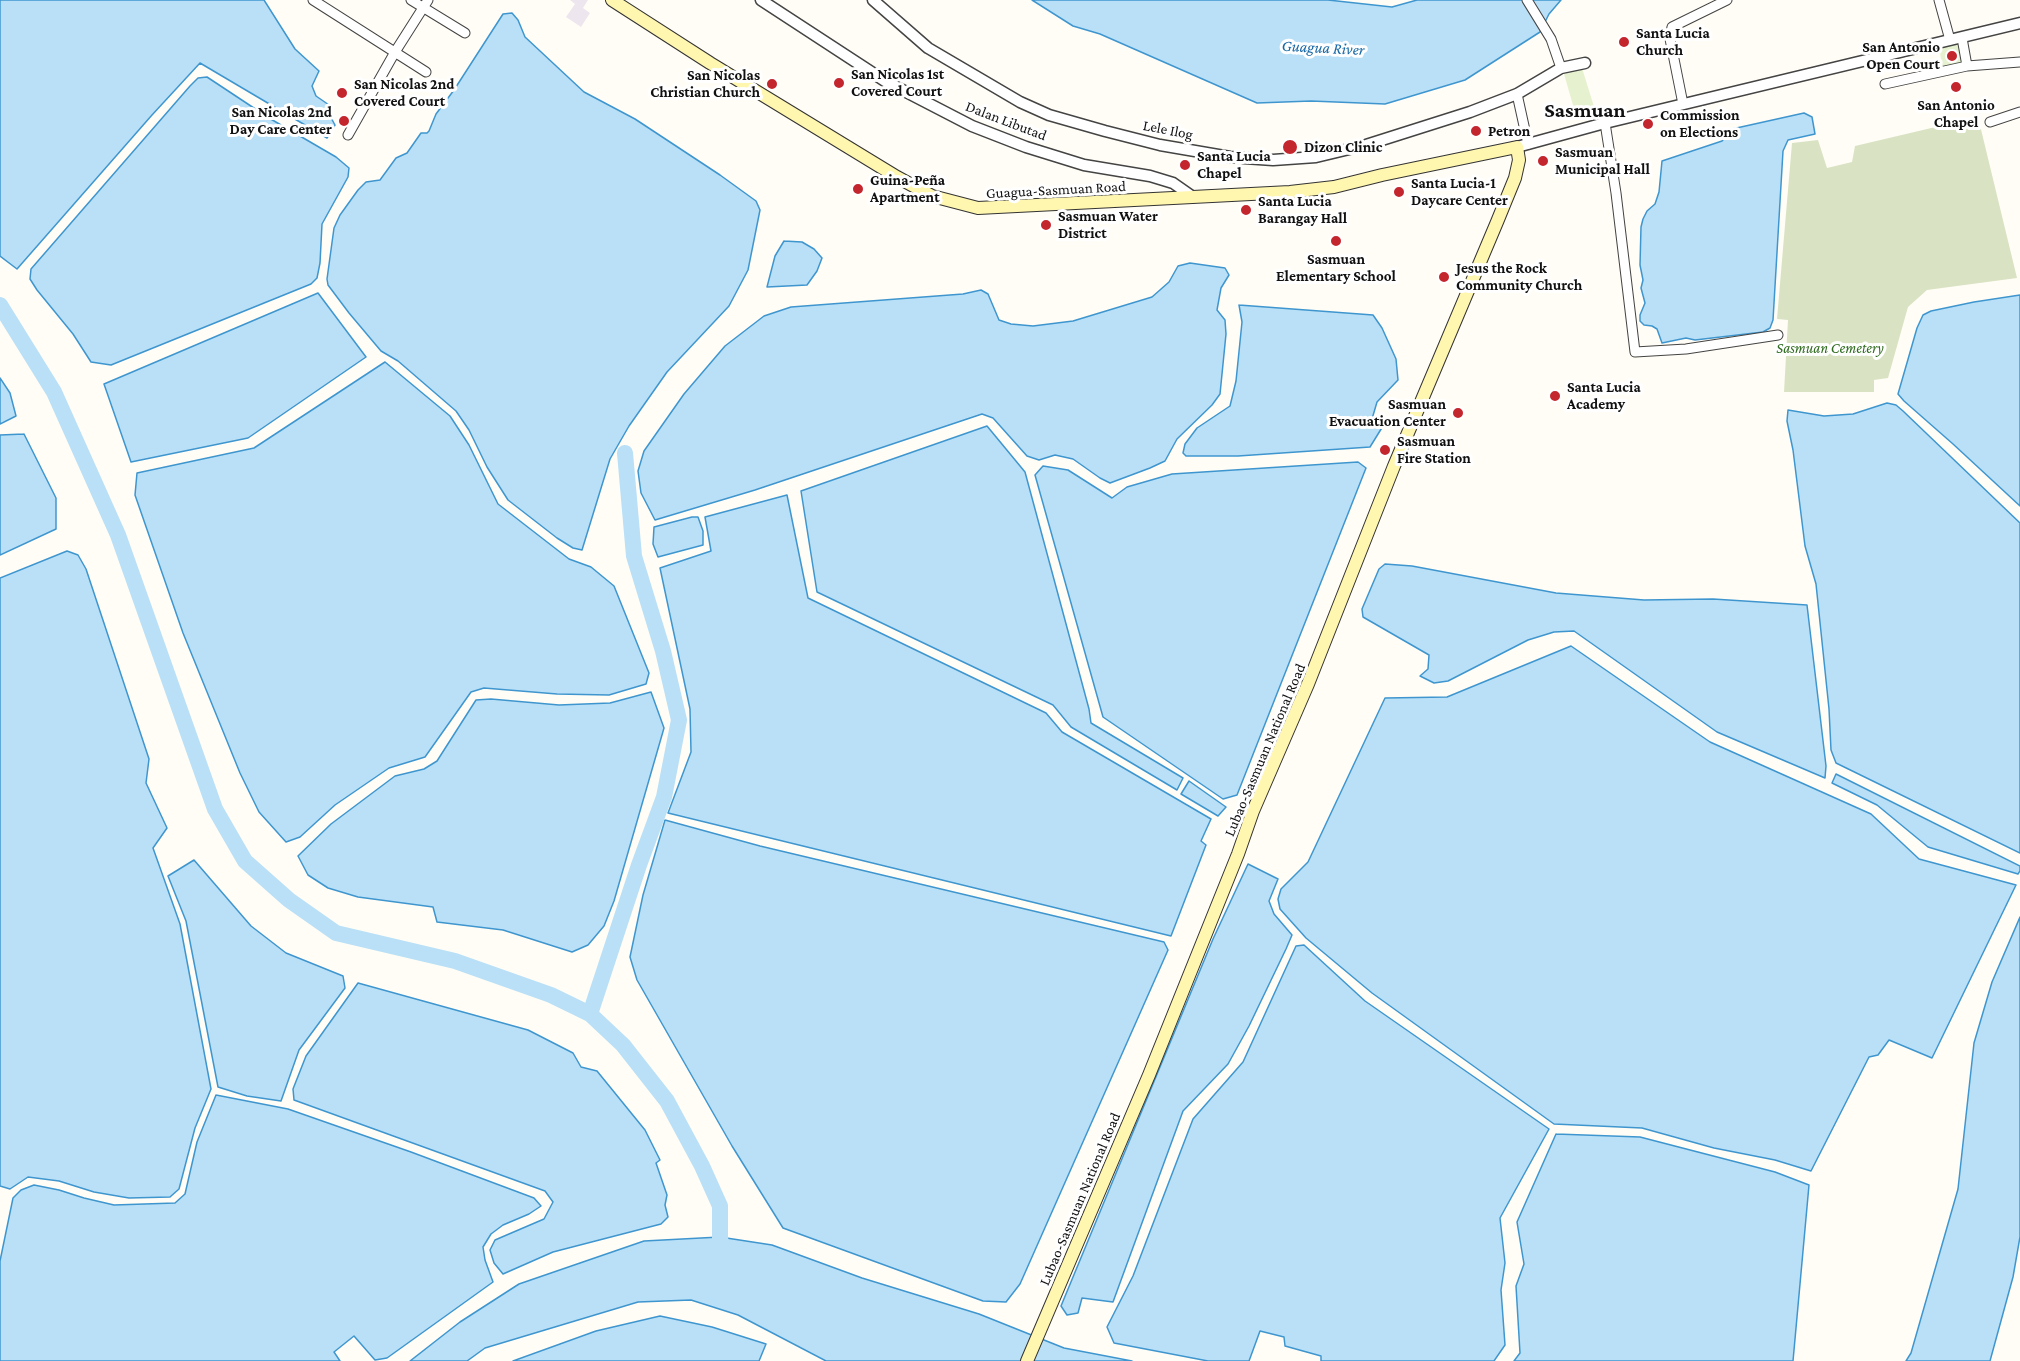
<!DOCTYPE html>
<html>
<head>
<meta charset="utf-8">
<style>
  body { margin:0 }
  canvas { display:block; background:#fffdf5 }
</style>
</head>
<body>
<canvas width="2020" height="1361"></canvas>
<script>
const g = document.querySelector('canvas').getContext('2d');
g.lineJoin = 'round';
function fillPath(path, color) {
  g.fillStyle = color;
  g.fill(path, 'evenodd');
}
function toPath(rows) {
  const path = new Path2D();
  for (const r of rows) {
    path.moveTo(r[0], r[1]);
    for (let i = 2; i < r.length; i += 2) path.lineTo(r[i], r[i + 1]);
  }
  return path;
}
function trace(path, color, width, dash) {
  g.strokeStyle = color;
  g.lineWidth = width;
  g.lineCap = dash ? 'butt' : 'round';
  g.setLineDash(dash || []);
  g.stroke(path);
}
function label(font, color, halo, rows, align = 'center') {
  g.font = font + ' "Crimson Pro",serif';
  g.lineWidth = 6;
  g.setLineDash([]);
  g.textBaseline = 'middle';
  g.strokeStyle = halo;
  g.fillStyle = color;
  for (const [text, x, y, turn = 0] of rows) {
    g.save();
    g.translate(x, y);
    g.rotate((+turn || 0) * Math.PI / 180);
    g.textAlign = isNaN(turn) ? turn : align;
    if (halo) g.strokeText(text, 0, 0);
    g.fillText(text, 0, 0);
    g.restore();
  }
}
const industrial = toPath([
  [570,0,588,0,583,8,590,13,581,27,566,17,575,4]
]);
const cemetery = toPath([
  [1978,117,2017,278,1927,290,1908,307,1888,378,1874,380,1874,392,1784,392,1788,320,1777,319,1792,143,1818,140,1827,168,1852,162,1855,146]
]);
const pitch = toPath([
  [1961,44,1965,64,1943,69,1939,48],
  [1582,68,1596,113,1577,119,1564,74]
]);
const water = toPath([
  [0,0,264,0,295,49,319,71,312,86,316,96,332,107,330,116,335,125,327,138,200,63,152,115,17,269,0,256,0,0],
  [1032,0,1328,0,1392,7,1417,0,1561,0,1549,14,1540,32,1465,80,1385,104,1311,101,1257,103,1100,34,1073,26,1032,0],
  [512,13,518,20,525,37,584,92,635,119,720,175,756,201,760,210,748,270,729,306,667,372,629,426,610,459,582,550,573,548,557,538,508,500,487,467,469,430,456,411,398,361,381,351,349,313,328,285,327,279,334,228,340,215,358,190,366,182,380,180,396,158,407,153,421,133,427,133,429,131,436,114,454,90,503,14,512,13],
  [207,77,269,118,336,157,349,168,348,177,322,224,320,263,317,278,311,284,111,365,91,362,73,334,37,290,30,279,31,269,190,86,198,78,207,77],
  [1804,113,1812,117,1815,134,1788,140,1783,151,1773,320,1770,328,1763,332,1695,340,1686,338,1662,343,1657,329,1652,326,1644,325,1640,321,1640,315,1645,303,1641,288,1643,280,1640,265,1641,227,1643,219,1647,211,1655,204,1659,192,1662,161,1722,141,1732,129,1804,113],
  [784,241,802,242,814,249,822,258,817,271,807,285,767,287,775,256,784,241],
  [1190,263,1225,268,1229,275,1221,288,1217,310,1225,320,1226,334,1220,394,1212,405,1177,439,1165,461,1150,468,1110,483,1100,478,1073,459,1055,455,1039,460,1027,456,993,418,982,414,755,490,655,520,641,493,638,471,644,451,684,394,725,346,764,316,791,307,963,294,981,290,988,294,999,320,1011,324,1033,326,1073,321,1152,297,1169,282,1178,266,1190,263],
  [318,293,366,357,248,438,131,462,104,384,318,293],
  [2020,295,2020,506,1953,444,1904,401,1898,394,1917,328,1923,315,1931,311,1974,302,2020,295],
  [1239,305,1373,315,1382,328,1396,359,1398,380,1377,402,1372,419,1383,426,1370,447,1238,456,1186,456,1183,453,1185,444,1197,428,1230,406,1236,381,1242,322,1239,305],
  [385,362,450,416,469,445,498,504,569,559,591,567,614,586,649,673,646,684,609,695,557,694,484,688,471,692,425,757,389,768,335,805,300,837,286,842,259,812,240,773,183,633,135,495,137,473,254,448,385,362],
  [0,378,10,393,16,416,0,424,0,378],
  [1887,403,1896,405,1903,411,2020,523,2020,853,1836,763,1831,750,1829,709,1816,584,1805,546,1793,450,1787,421,1788,410,1824,416,1853,414,1887,403],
  [987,426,1025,472,1089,709,1091,723,1183,778,1177,790,1071,727,1053,705,817,592,801,491,987,426],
  [24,434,56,498,56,529,0,555,0,435,24,434],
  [1358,462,1366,468,1237,795,1223,799,1103,717,1035,475,1043,466,1068,470,1112,498,1127,487,1172,474,1358,462],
  [787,495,808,598,1046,713,1062,732,1211,819,1201,841,1206,845,1171,936,668,813,691,752,690,709,660,568,711,551,705,517,787,495],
  [692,517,698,517,703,531,703,545,658,557,653,544,654,527,692,517],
  [67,551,78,555,86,569,149,759,146,783,167,828,153,848,180,924,211,1089,195,1128,179,1189,170,1197,129,1198,94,1192,59,1181,28,1177,10,1189,0,1186,0,578,67,551],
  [1385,564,1412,566,1556,593,1644,600,1713,599,1807,605,1826,766,1825,778,1717,732,1574,631,1554,632,1528,640,1448,681,1434,683,1420,676,1428,669,1429,655,1363,617,1362,609,1379,569,1385,564],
  [1571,646,1710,742,1871,814,1919,859,2016,885,1932,1058,1889,1040,1878,1055,1869,1057,1811,1171,1775,1160,1714,1148,1642,1128,1554,1124,1372,993,1306,938,1280,909,1278,899,1281,889,1308,862,1385,698,1447,697,1571,646],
  [651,692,664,728,614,901,604,926,588,945,572,952,503,930,437,922,433,907,358,897,328,888,308,875,298,856,331,824,395,776,424,769,437,761,476,700,491,699,559,705,610,703,651,692],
  [1836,774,2020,866,2020,871,2018,874,1928,847,1877,805,1832,783,1836,774],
  [1189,781,1226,807,1218,816,1181,794,1189,781],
  [665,820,760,846,1164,942,1168,950,1020,1284,1006,1302,983,1301,783,1228,732,1146,637,980,630,957,643,895,665,820],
  [194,860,251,926,286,953,343,976,345,988,299,1050,281,1101,247,1096,218,1087,186,921,168,876,194,860],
  [1248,864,1278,879,1269,901,1274,914,1292,935,1286,949,1249,1026,1228,1064,1183,1111,1113,1302,1082,1298,1078,1313,1067,1315,1061,1306,1213,939,1248,864],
  [2020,917,2020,1237,2013,1277,1990,1361,1906,1361,1911,1353,1958,1189,1974,1043,1992,982,2020,917],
  [1304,945,1365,1001,1549,1129,1500,1218,1505,1263,1501,1290,1505,1345,1494,1361,1321,1361,1321,1356,1285,1346,1284,1337,1260,1331,1249,1361,1208,1361,1114,1343,1107,1327,1133,1276,1193,1119,1243,1062,1296,946,1304,945],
  [358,983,528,1030,573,1053,581,1067,597,1071,645,1130,660,1160,656,1163,667,1195,665,1205,668,1217,661,1224,553,1252,503,1274,494,1263,490,1250,495,1240,544,1219,553,1202,545,1191,294,1100,293,1089,306,1056,358,983],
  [216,1095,288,1109,411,1152,534,1198,541,1206,529,1214,503,1225,491,1234,483,1247,485,1260,493,1282,387,1358,375,1360,354,1336,334,1352,340,1361,0,1361,0,1261,13,1198,21,1190,34,1185,59,1190,84,1198,114,1205,175,1203,185,1194,197,1142,216,1095],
  [1556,1134,1640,1137,1775,1172,1809,1185,1793,1361,1514,1361,1520,1353,1516,1286,1524,1264,1517,1222,1556,1134],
  [720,1237,772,1245,862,1278,979,1314,1064,1348,1132,1361,826,1361,738,1315,691,1300,638,1302,485,1348,467,1361,410,1361,460,1322,519,1284,644,1241,720,1237],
  [660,1316,712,1327,766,1344,759,1361,513,1361,596,1331,660,1316]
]);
const river = toPath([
  [0,305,54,392,118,535,215,809,245,861,289,900,336,933,455,961,551,995,590,1014,623,1045,667,1101,702,1166,720,1206,720,1237,723,1260],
  [590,1014,639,865,664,797,679,720,663,651,634,556,625,453]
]);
const minor = toPath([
  [313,0,426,72],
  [411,0,465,33],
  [1527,0,1551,39,1561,68],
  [1939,0,1950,40],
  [1962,38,1967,66],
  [1885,84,1967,66,2020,62],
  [1517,94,1528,144],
  [1683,104,1670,39,1672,27,1727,0],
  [1990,122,2020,112],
  [1605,123,1616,193,1635,352,1686,349,1778,335],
  [348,135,395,52,428,0]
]);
const tertiary = toPath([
  [761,0,885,81,972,126,1026,147,1084,165,1150,176,1173,183,1193,197],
  [873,0,928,48,1020,102,1049,115,1105,131,1160,145,1230,157,1273,160,1316,157,1366,145,1470,112,1517,94,1561,68,1585,63],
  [1517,147,1601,124,2020,23]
]);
const secondary = toPath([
  [612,0,710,63,897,177,932,196,978,208,1290,192,1334,187,1382,175,1517,147,1519,160,1515,178,1497,222,1394,466,1308,684,1253,811,1238,854,1149,1075,1027,1361]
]);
const markers = [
  [1624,42,6,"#c4262e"],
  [1952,56,6,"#c4262e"],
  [839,83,6,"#c4262e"],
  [772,84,6,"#c4262e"],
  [1956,87,6,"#c4262e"],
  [342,93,6,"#c4262e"],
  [344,121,6,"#c4262e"],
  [1648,124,6,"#c4262e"],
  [1476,131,6,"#c4262e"],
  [1290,147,8,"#c4262e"],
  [1543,161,6,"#c4262e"],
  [1185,165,6,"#c4262e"],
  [858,189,6,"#c4262e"],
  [1399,192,6,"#c4262e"],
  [1246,210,6,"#c4262e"],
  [1046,225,6,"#c4262e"],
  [1336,241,6,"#c4262e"],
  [1444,277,6,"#c4262e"],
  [1555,396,6,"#c4262e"],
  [1458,413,6,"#c4262e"],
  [1385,450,6,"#c4262e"]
];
const poiNames = [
  ["Santa Lucia",1636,33],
  ["Church",1636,50],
  ["San Antonio",1940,47,"right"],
  ["Open Court",1940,64,"right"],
  ["San Nicolas 1st",851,74],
  ["Covered Court",851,91],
  ["San Nicolas",760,75,"right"],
  ["Christian Church",760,92,"right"],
  ["San Nicolas 2nd",354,84],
  ["Covered Court",354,101],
  ["San Antonio",1956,105,"center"],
  ["Chapel",1956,122,"center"],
  ["San Nicolas 2nd",332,112,"right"],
  ["Day Care Center",332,129,"right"],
  ["Commission",1660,115],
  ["on Elections",1660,132],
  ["Petron",1488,131],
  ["Dizon Clinic",1304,147],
  ["Sasmuan",1555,152],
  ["Municipal Hall",1555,169],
  ["Santa Lucia",1197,156],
  ["Chapel",1197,173],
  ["Guina-Peña",870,180],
  ["Apartment",870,197],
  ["Santa Lucia-1",1411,183],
  ["Daycare Center",1411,200],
  ["Santa Lucia",1258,201],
  ["Barangay Hall",1258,218],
  ["Sasmuan Water",1058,216],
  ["District",1058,233],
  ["Sasmuan",1336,259,"center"],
  ["Elementary School",1336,276,"center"],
  ["Jesus the Rock",1456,268],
  ["Community Church",1456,285],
  ["Santa Lucia",1567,387],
  ["Academy",1567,404],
  ["Sasmuan",1446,404,"right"],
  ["Evacuation Center",1446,421,"right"],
  ["Sasmuan",1397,441],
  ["Fire Station",1397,458]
];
const streetNames = [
  ["Dalan Libutad",1006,121,21],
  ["Lele Ilog",1168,130,11],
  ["Guagua-Sasmuan Road",1056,190,-3],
  ["Lubao-Sasmuan National Road",1265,750,-67],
  ["Lubao-Sasmuan National Road",1080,1199,-67]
];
const parkNames = [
  ["Sasmuan Cemetery",1830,348]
];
const waterNames = [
  ["Guagua River",1323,48,3]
];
const districtNames = [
  ["Sasmuan",1585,111]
];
fillPath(industrial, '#eee6ef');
fillPath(cemetery, '#d9e3c4');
fillPath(pitch, '#e6f2cf');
fillPath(water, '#b9e0f7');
trace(water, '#3f96cf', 1.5);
trace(river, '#b9e0f7', 16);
trace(minor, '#444', 11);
trace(tertiary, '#444', 13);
trace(secondary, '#333', 14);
trace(minor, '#fff', 9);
trace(tertiary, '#fff', 10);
trace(secondary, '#fff6b0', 12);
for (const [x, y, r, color] of markers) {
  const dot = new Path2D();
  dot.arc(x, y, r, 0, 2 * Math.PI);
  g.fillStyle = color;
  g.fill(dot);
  trace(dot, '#fff', 2);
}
label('bold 15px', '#111', '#fff', poiNames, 'left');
label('15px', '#111', '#fff', streetNames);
label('italic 15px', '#2f6b1f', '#fff', parkNames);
label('italic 16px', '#1768a6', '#fff', waterNames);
label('bold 21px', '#111', '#fff', districtNames);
</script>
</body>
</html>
